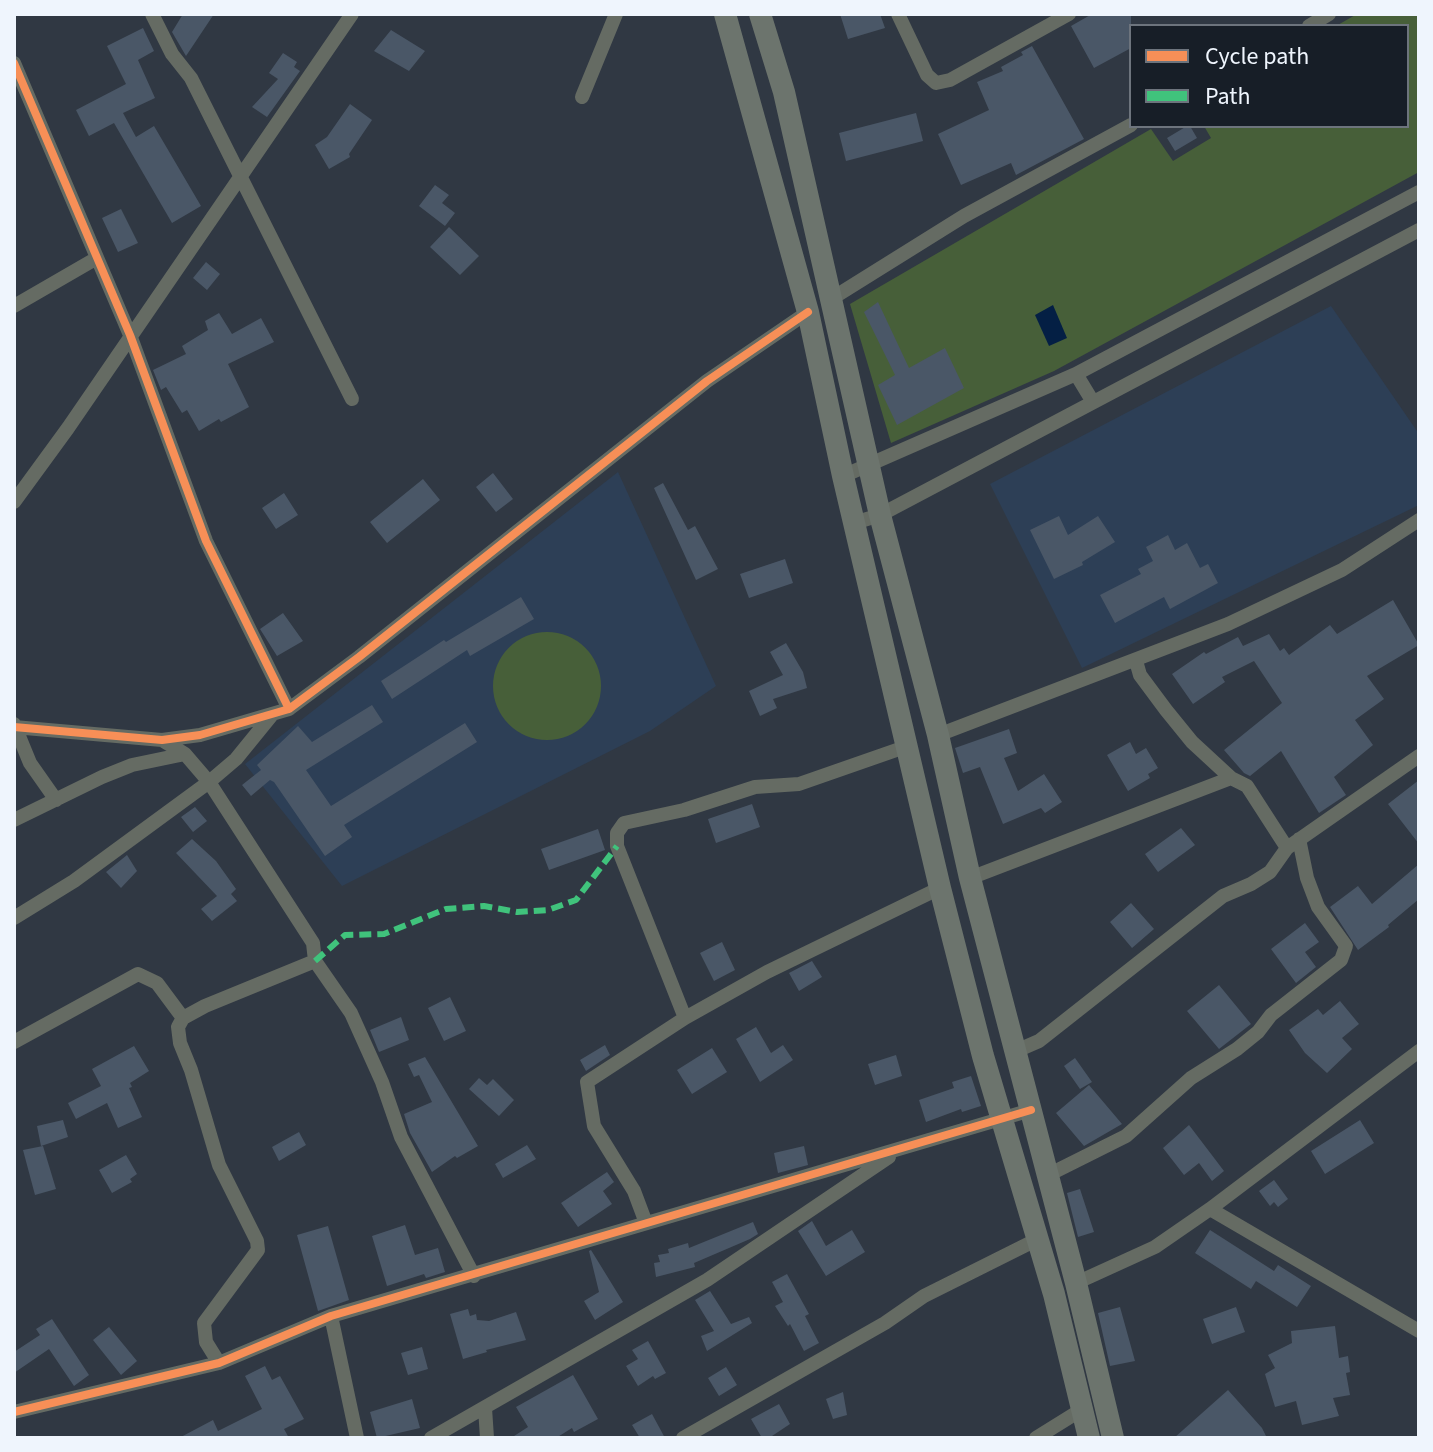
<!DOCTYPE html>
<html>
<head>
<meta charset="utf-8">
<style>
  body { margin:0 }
  #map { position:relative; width:1433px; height:1452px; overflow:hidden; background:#303843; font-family:"Source Sans 3",sans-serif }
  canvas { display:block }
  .frame { position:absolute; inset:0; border:16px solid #eff5fd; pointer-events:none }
  .legend { position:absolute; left:1129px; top:24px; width:280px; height:104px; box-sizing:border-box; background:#171e27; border:2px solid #6d747d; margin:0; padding:10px 14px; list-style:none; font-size:24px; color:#eff5fd }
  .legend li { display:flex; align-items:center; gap:16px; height:40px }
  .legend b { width:40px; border:2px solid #6d747d }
</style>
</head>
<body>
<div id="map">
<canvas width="1433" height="1452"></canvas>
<div class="frame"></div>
<ul class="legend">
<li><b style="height:10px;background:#f78f57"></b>Cycle path</li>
<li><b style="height:10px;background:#40c37c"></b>Path</li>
</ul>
</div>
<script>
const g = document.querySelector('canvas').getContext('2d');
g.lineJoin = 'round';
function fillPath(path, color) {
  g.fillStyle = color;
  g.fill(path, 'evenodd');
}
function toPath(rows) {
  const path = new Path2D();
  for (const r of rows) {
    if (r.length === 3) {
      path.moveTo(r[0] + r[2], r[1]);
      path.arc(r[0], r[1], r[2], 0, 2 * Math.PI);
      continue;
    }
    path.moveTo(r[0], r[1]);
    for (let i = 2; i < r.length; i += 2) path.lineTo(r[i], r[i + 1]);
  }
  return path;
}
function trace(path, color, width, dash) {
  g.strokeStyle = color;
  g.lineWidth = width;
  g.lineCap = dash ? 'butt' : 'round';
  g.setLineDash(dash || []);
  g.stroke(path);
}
const built = toPath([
  [1331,306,1419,434,1419,505,1082,668,990,484],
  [618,472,716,686,650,731,342,886,245,764]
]);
const green = toPath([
  [1357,14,1419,14,1419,172,1054,371,891,443,850,304,1151,129,1173,161,1211,138,1204,126,1407,126,1407,26,1336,26],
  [547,686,54]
]);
const water = toPath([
  [1053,305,1067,338,1049,346,1035,315]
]);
const building = toPath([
  [183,14,214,14,186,56,172,32],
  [840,14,880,14,885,28,848,39],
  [1092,14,1131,14,1131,48,1094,68,1071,26],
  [143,28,154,51,138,60,155,98,123,113,136,137,154,126,201,206,172,223,114,123,89,136,76,110,126,84,107,46],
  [391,30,425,51,409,71,374,51],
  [1032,46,1084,139,1016,175,1011,163,961,185,938,134,989,110,977,82,1003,71,1001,67,1023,55,1021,52],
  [283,53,297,62,294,67,300,71,267,117,252,107,278,79,269,73],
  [350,104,372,120,349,154,350,157,329,169,315,145,327,137],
  [916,113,923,141,846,161,839,133],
  [1187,126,1190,126,1197,138,1175,151,1167,138],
  [435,185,449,195,442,203,455,213,445,226,419,206],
  [121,209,138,243,118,252,102,218],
  [449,227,479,256,460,275,430,247],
  [206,262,220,274,207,290,193,278],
  [878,302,909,368,945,348,964,388,897,425,878,385,895,375,864,312],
  [219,313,232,334,261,318,274,342,228,364,249,407,221,422,219,419,199,431,187,410,182,413,166,387,161,390,153,370,186,354,182,346,208,330,205,321],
  [493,473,513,499,496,512,476,487],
  [423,479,440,500,387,543,370,522],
  [663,483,688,530,695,526,718,569,696,580,654,488],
  [284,493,298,515,276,529,262,508],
  [1059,516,1068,535,1098,516,1115,542,1082,562,1083,565,1054,579,1030,530],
  [1168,535,1175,550,1187,543,1200,568,1208,564,1218,583,1170,609,1164,597,1115,623,1100,595,1141,574,1138,569,1153,561,1146,547],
  [785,559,793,583,749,598,740,574],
  [521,597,534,619,470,656,467,650,392,699,381,681,444,640,446,642],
  [1393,600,1419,645,1367,676,1384,699,1355,720,1373,745,1334,777,1346,795,1319,813,1281,751,1250,776,1244,773,1224,750,1282,703,1254,661,1222,677,1225,682,1193,704,1172,674,1204,652,1206,654,1238,637,1243,646,1269,634,1280,651,1284,648,1289,655,1330,625,1337,634],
  [283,613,303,641,277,656,260,629],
  [786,643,803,672,807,688,773,699,777,708,760,716,749,691,783,675,770,652],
  [372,705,383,722,306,770,331,806,465,723,477,742,344,825,352,837,325,856,274,782,270,780,251,796,242,785,261,770,257,765,298,726,312,742],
  [1009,729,1017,753,1004,758,1018,791,1044,774,1062,802,1045,813,1041,808,1003,824,980,767,963,773,955,748],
  [1130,742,1136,754,1146,748,1158,768,1148,774,1150,778,1128,791,1107,755],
  [1419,780,1419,844,1388,804],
  [752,804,760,827,716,843,708,819],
  [195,807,207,821,193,832,181,817],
  [1181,828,1195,845,1158,872,1145,854],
  [598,829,605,850,549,870,541,849],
  [192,839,216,861,236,889,231,894,237,901,212,921,201,909,217,896,176,853],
  [127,855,137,871,121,888,106,872],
  [1419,864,1419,899,1388,925,1389,927,1358,950,1330,907,1358,886,1372,904],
  [1131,903,1154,929,1132,948,1110,922],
  [1305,923,1319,942,1305,952,1316,967,1296,983,1271,949],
  [722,942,735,970,714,981,700,953],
  [812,961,822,977,799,991,789,973],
  [1219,985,1251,1024,1219,1049,1187,1011],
  [450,997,466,1031,444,1041,428,1008],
  [1340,1001,1359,1024,1342,1038,1352,1049,1327,1073,1305,1053,1289,1030,1318,1009,1323,1015],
  [401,1017,409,1040,379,1052,370,1030],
  [756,1027,771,1053,783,1045,793,1060,760,1082,736,1039],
  [605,1045,610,1055,586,1071,580,1060],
  [134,1046,149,1071,130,1083,132,1087,129,1088,142,1117,118,1128,107,1103,76,1119,68,1103,101,1086,92,1069],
  [712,1048,727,1072,692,1094,677,1070],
  [896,1055,902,1076,875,1085,868,1064],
  [425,1057,478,1146,457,1158,455,1156,432,1172,410,1133,404,1114,432,1102,419,1075,414,1077,408,1064],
  [1075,1058,1092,1082,1080,1089,1064,1066],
  [971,1076,981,1106,962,1112,961,1109,926,1122,919,1100,954,1088,952,1082],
  [479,1078,487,1085,493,1079,514,1100,499,1116,469,1089],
  [1089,1085,1122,1124,1084,1146,1056,1113],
  [63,1120,68,1137,41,1146,37,1126],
  [1360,1120,1374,1143,1325,1174,1311,1151],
  [1189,1125,1224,1171,1212,1181,1199,1163,1184,1175,1163,1148],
  [299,1132,306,1145,279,1161,272,1147],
  [527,1145,536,1159,503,1178,495,1164],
  [43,1146,56,1189,35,1195,23,1150],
  [804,1146,808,1165,778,1173,774,1153],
  [126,1155,137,1174,130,1179,132,1182,112,1193,99,1170],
  [607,1172,614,1182,603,1191,612,1204,578,1227,561,1203],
  [1274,1180,1288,1199,1278,1207,1274,1202,1270,1206,1259,1191],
  [1080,1189,1094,1232,1078,1237,1067,1193],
  [812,1221,826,1246,852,1230,865,1252,826,1276,798,1231],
  [753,1222,758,1234,750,1239,694,1263,695,1267,656,1277,654,1263,660,1262,658,1255,669,1253,668,1249,688,1243,689,1248],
  [405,1225,415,1255,438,1248,445,1272,426,1278,424,1274,387,1286,372,1236],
  [328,1226,349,1300,318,1311,297,1235],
  [1210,1230,1274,1271,1278,1265,1311,1286,1297,1307,1256,1281,1251,1289,1195,1253],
  [591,1250,623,1302,595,1320,584,1301,599,1292,589,1251],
  [787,1274,809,1314,805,1316,819,1343,804,1351,790,1324,788,1326,775,1306,783,1302,772,1282],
  [710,1291,731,1324,749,1317,752,1323,707,1351,701,1336,714,1331,695,1300],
  [1120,1307,1135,1361,1110,1366,1098,1313],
  [1236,1307,1245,1332,1212,1344,1203,1319],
  [468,1309,470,1316,476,1314,477,1320,489,1321,516,1312,526,1340,486,1350,487,1352,463,1359,450,1314],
  [52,1319,89,1375,74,1386,49,1349,14,1373,14,1352,40,1335,36,1329],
  [1335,1326,1339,1358,1348,1356,1350,1372,1346,1373,1350,1395,1333,1398,1339,1416,1302,1425,1296,1401,1275,1407,1265,1374,1275,1368,1268,1355,1292,1343,1291,1331],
  [109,1327,137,1361,121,1375,93,1340],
  [648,1341,666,1373,655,1379,653,1376,638,1386,626,1366,638,1359,632,1350],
  [422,1347,428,1369,408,1375,401,1353],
  [265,1366,272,1380,280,1376,304,1419,284,1429,289,1438,179,1438,213,1420,218,1431,262,1409,245,1376],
  [726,1367,737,1385,719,1396,708,1378],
  [573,1375,598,1419,574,1432,572,1428,556,1438,511,1438,528,1427,516,1407],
  [1228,1390,1262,1428,1267,1438,1174,1438],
  [843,1392,847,1415,833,1419,826,1399],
  [412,1399,420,1428,377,1438,370,1412],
  [779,1404,790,1424,769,1438,762,1438,751,1419],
  [652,1414,665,1438,640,1438,632,1425]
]);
const minor = toPath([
  [152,14,172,54,191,78,352,399],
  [898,14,927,75,936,83,950,80,1069,14],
  [1309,26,1329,14],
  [14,63,130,335,206,541,289,709],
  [582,97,616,14],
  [831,299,964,216,1131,125],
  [14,306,97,258],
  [1076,374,1093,402],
  [843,476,1076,374,1419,192],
  [14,502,68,428,352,14],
  [854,523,880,515,1419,230],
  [1136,661,1140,675,1166,710,1192,742,1231,778],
  [14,724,30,763,56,800],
  [14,727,162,740,200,735,289,709,359,657,707,381,808,312],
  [938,735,1228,624,1342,570,1419,520],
  [162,740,185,754,209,782,313,943,315,961,351,1013,382,1082,401,1137,474,1276],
  [14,820,102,777,132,765,185,754],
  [970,878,1231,778,1247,786,1287,848],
  [14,918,74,881,209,782,236,759,271,716],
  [183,1018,178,1027,180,1043,191,1070,219,1165,257,1241,258,1250,204,1323,206,1342,219,1363],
  [685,1018,617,846,617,833,624,823,684,810,755,787,799,784,908,746],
  [14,1042,138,974,157,983,183,1018,205,1006,315,961],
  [1016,1051,1039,1041,1223,896,1251,884,1270,872,1287,848,1419,756],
  [1048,1175,1126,1136,1191,1078,1237,1049,1258,1032,1271,1015,1341,960,1346,946,1318,907,1307,878,1299,839],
  [1210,1209,1419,1331],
  [646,1223,634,1191,594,1126,587,1082,685,1018,767,972,940,888],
  [1076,1283,1155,1247,1210,1209,1419,1051],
  [331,1316,357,1438],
  [485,1408,487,1438],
  [14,1412,219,1363,331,1316,1031,1110],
  [431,1438,707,1280,889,1157],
  [683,1438,885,1323,924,1296,1038,1239],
  [1036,1438,1081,1410]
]);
const primary = toPath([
  [725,14,808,312,843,476,940,888,983,1056,1054,1294,1089,1438],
  [760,14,784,92,880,515,938,735,970,878,1076,1283,1113,1438]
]);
const quiet = toPath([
  [315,961,345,935,384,934,446,909,484,906,517,912,548,910,576,900,617,846]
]);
const cycleway = toPath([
  [14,63,130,335,206,541,289,709],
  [14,727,162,740,200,735,289,709,359,657,707,381,808,312],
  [14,1412,219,1363,331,1316,1031,1110]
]);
fillPath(built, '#2d3f56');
fillPath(green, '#475f39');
fillPath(water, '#041f44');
fillPath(building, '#4a5767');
trace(minor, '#656b63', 14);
trace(primary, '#6c746d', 22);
trace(quiet, '#40c37c', 6, [12, 6]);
trace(cycleway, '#f78f57', 8);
</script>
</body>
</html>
